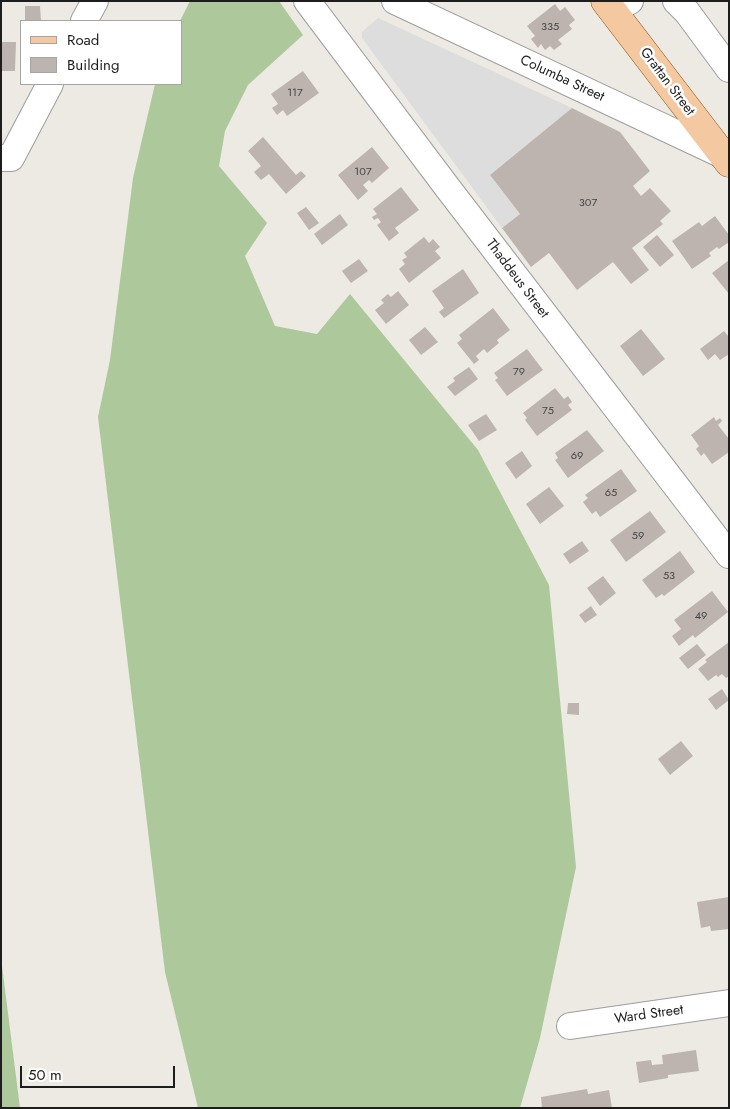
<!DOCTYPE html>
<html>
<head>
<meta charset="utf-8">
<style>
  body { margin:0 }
  #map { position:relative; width:730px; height:1109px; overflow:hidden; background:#ede9e3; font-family:Jost,sans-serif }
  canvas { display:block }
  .frame { position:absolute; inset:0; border:2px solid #1d1d1d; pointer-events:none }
  .legend { position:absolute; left:20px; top:20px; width:162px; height:65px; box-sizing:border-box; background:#fff; border:1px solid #a5a5a5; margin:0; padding:6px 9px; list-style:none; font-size:15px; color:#1d1d1d }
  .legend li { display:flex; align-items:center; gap:10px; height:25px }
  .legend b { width:25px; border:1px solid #a5a5a5 }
  .scale { position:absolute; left:20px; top:1066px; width:155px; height:22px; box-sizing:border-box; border:2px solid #1d1d1d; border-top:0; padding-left:6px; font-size:15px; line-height:18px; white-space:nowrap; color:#1d1d1d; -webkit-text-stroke:4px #fff; paint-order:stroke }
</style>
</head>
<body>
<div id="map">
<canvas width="730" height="1109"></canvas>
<div class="frame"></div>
<ul class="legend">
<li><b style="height:6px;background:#f4c8a1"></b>Road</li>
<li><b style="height:14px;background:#bdb4b0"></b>Building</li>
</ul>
<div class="scale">50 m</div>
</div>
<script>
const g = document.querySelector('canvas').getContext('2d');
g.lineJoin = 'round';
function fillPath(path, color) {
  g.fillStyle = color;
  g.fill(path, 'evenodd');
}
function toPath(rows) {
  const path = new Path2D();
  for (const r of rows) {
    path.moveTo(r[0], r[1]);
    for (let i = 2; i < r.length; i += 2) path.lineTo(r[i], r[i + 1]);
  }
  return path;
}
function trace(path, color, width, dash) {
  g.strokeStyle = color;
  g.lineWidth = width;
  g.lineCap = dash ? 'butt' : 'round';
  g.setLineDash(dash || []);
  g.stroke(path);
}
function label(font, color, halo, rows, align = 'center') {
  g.font = font + ' Jost,sans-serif';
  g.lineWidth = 5;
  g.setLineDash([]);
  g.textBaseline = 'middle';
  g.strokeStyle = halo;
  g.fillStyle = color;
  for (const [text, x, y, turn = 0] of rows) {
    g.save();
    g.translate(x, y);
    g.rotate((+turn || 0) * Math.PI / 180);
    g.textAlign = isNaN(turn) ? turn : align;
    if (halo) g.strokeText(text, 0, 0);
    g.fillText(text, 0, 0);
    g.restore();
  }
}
const forest = toPath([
  [190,1,279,1,303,35,248,85,225,131,219,166,267,223,245,256,275,326,317,334,350,294,478,450,549,585,576,867,540,1038,520,1108,198,1108,165,972,98,417,110,360,133,178,155,84,181,84,181,21,180,21],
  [1,958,20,1108,1,1108]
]);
const parking = toPath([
  [378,18,572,108,490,175,520,214,502,228,362,38,362,32]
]);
const building = toPath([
  [555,4,560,11,565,7,575,20,569,25,572,29,558,40,562,44,554,50,550,46,545,50,541,44,538,48,531,39,535,36,527,26],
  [25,6,40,6,41,21,25,21],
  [1,42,16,42,15,71,1,71],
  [303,71,319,93,287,116,283,110,277,115,272,108,278,104,271,94],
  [572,108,620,132,650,171,633,186,641,196,650,188,671,211,660,221,663,224,632,248,649,270,631,284,613,262,577,290,549,253,531,267,502,228,520,214,490,175],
  [263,137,296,175,301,171,306,176,286,194,269,174,261,180,254,172,261,166,248,151],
  [372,147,389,168,372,183,369,180,363,185,368,191,358,200,338,175],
  [401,187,419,210,395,228,399,233,389,241,377,225,381,222,378,218,374,220,372,217,377,214,373,209],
  [306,207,319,223,309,230,297,213],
  [340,214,348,225,322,245,314,234],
  [715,216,729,235,729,242,719,249,717,247,709,253,711,256,692,269,672,241,699,222,702,226],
  [657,235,674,255,660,267,643,247],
  [424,237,429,243,433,239,440,247,435,251,441,258,409,283,399,269,405,264,402,260,407,257,404,253],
  [359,259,368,271,351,283,342,271],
  [729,260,729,294,712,273],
  [463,269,479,293,444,318,439,312,444,308,432,291],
  [398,291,409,305,386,324,375,310,384,303,381,300,388,294,391,297],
  [493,308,510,330,497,340,499,343,487,353,484,349,476,356,479,360,474,364,457,343,462,339,459,335],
  [425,327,438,342,421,355,409,340],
  [641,329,665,359,643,376,620,346],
  [724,331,729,337,729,354,720,360,715,354,708,360,700,349],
  [527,349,543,370,507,396,495,380,498,378,494,373],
  [469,367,478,379,455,396,447,387,455,381,453,378],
  [555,388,564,399,568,396,572,402,568,405,572,410,537,436,525,420,527,418,523,413],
  [486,414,497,430,479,441,468,425],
  [714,417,716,421,720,418,722,421,718,425,729,439,729,452,712,464,704,453,701,456,696,449,699,446,691,435],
  [587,430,604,451,568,478,555,460,558,458,555,453],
  [522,451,532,466,516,479,505,463],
  [621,469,637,491,600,517,596,511,592,514,583,502,588,498,585,495],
  [549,487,564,506,540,524,526,504],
  [650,511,666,532,626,562,610,540],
  [582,541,589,551,570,564,563,554],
  [680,551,695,572,664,596,662,594,656,598,642,580],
  [603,576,616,593,600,606,587,588],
  [712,591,728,612,695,638,693,635,679,646,672,636,681,629,674,620],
  [591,606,597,615,585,623,579,615],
  [729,642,729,676,726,678,722,674,718,677,716,675,708,681,698,669,707,662,705,660],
  [697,644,706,655,688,669,679,658],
  [722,689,729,700,716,710,708,699],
  [568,703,579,703,579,715,567,714],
  [681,741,693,756,670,775,658,759],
  [729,897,729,929,711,931,710,926,701,928,697,902],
  [696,1050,699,1071,668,1075,668,1078,639,1083,636,1062,651,1060,652,1065,663,1064,662,1055],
  [587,1089,588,1094,609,1090,612,1108,542,1108,541,1097]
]);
const minor = toPath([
  [307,1,447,187,729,555],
  [395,1,727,157],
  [676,1,687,12,729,69],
  [612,10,630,1],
  [84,21,95,1],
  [1,158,11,158,50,84],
  [570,1026,729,1003]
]);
const major = toPath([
  [605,1,729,163]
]);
const numberNames = [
  ["335",550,27],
  ["117",295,93],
  ["107",363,172],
  ["307",588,203],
  ["79",519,372],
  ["75",548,411],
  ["69",577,456],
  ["65",611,493],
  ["59",638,536],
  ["53",669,576],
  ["49",701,616]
];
const streetNames = [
  ["Columba Street",562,79,25],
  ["Grattan Street",667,82,53],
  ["Thaddeus Street",517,279,53],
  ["Ward Street",649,1015,-8]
];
fillPath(forest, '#adc99b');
fillPath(parking, '#ddd');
fillPath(building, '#bdb4b0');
trace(minor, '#9e9e9e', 28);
trace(major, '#8a540b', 29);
trace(minor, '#fff', 26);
trace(major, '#f4c8a1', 28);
label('11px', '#454342', null, numberNames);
label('14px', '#1d1d1d', '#fff', streetNames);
</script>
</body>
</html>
